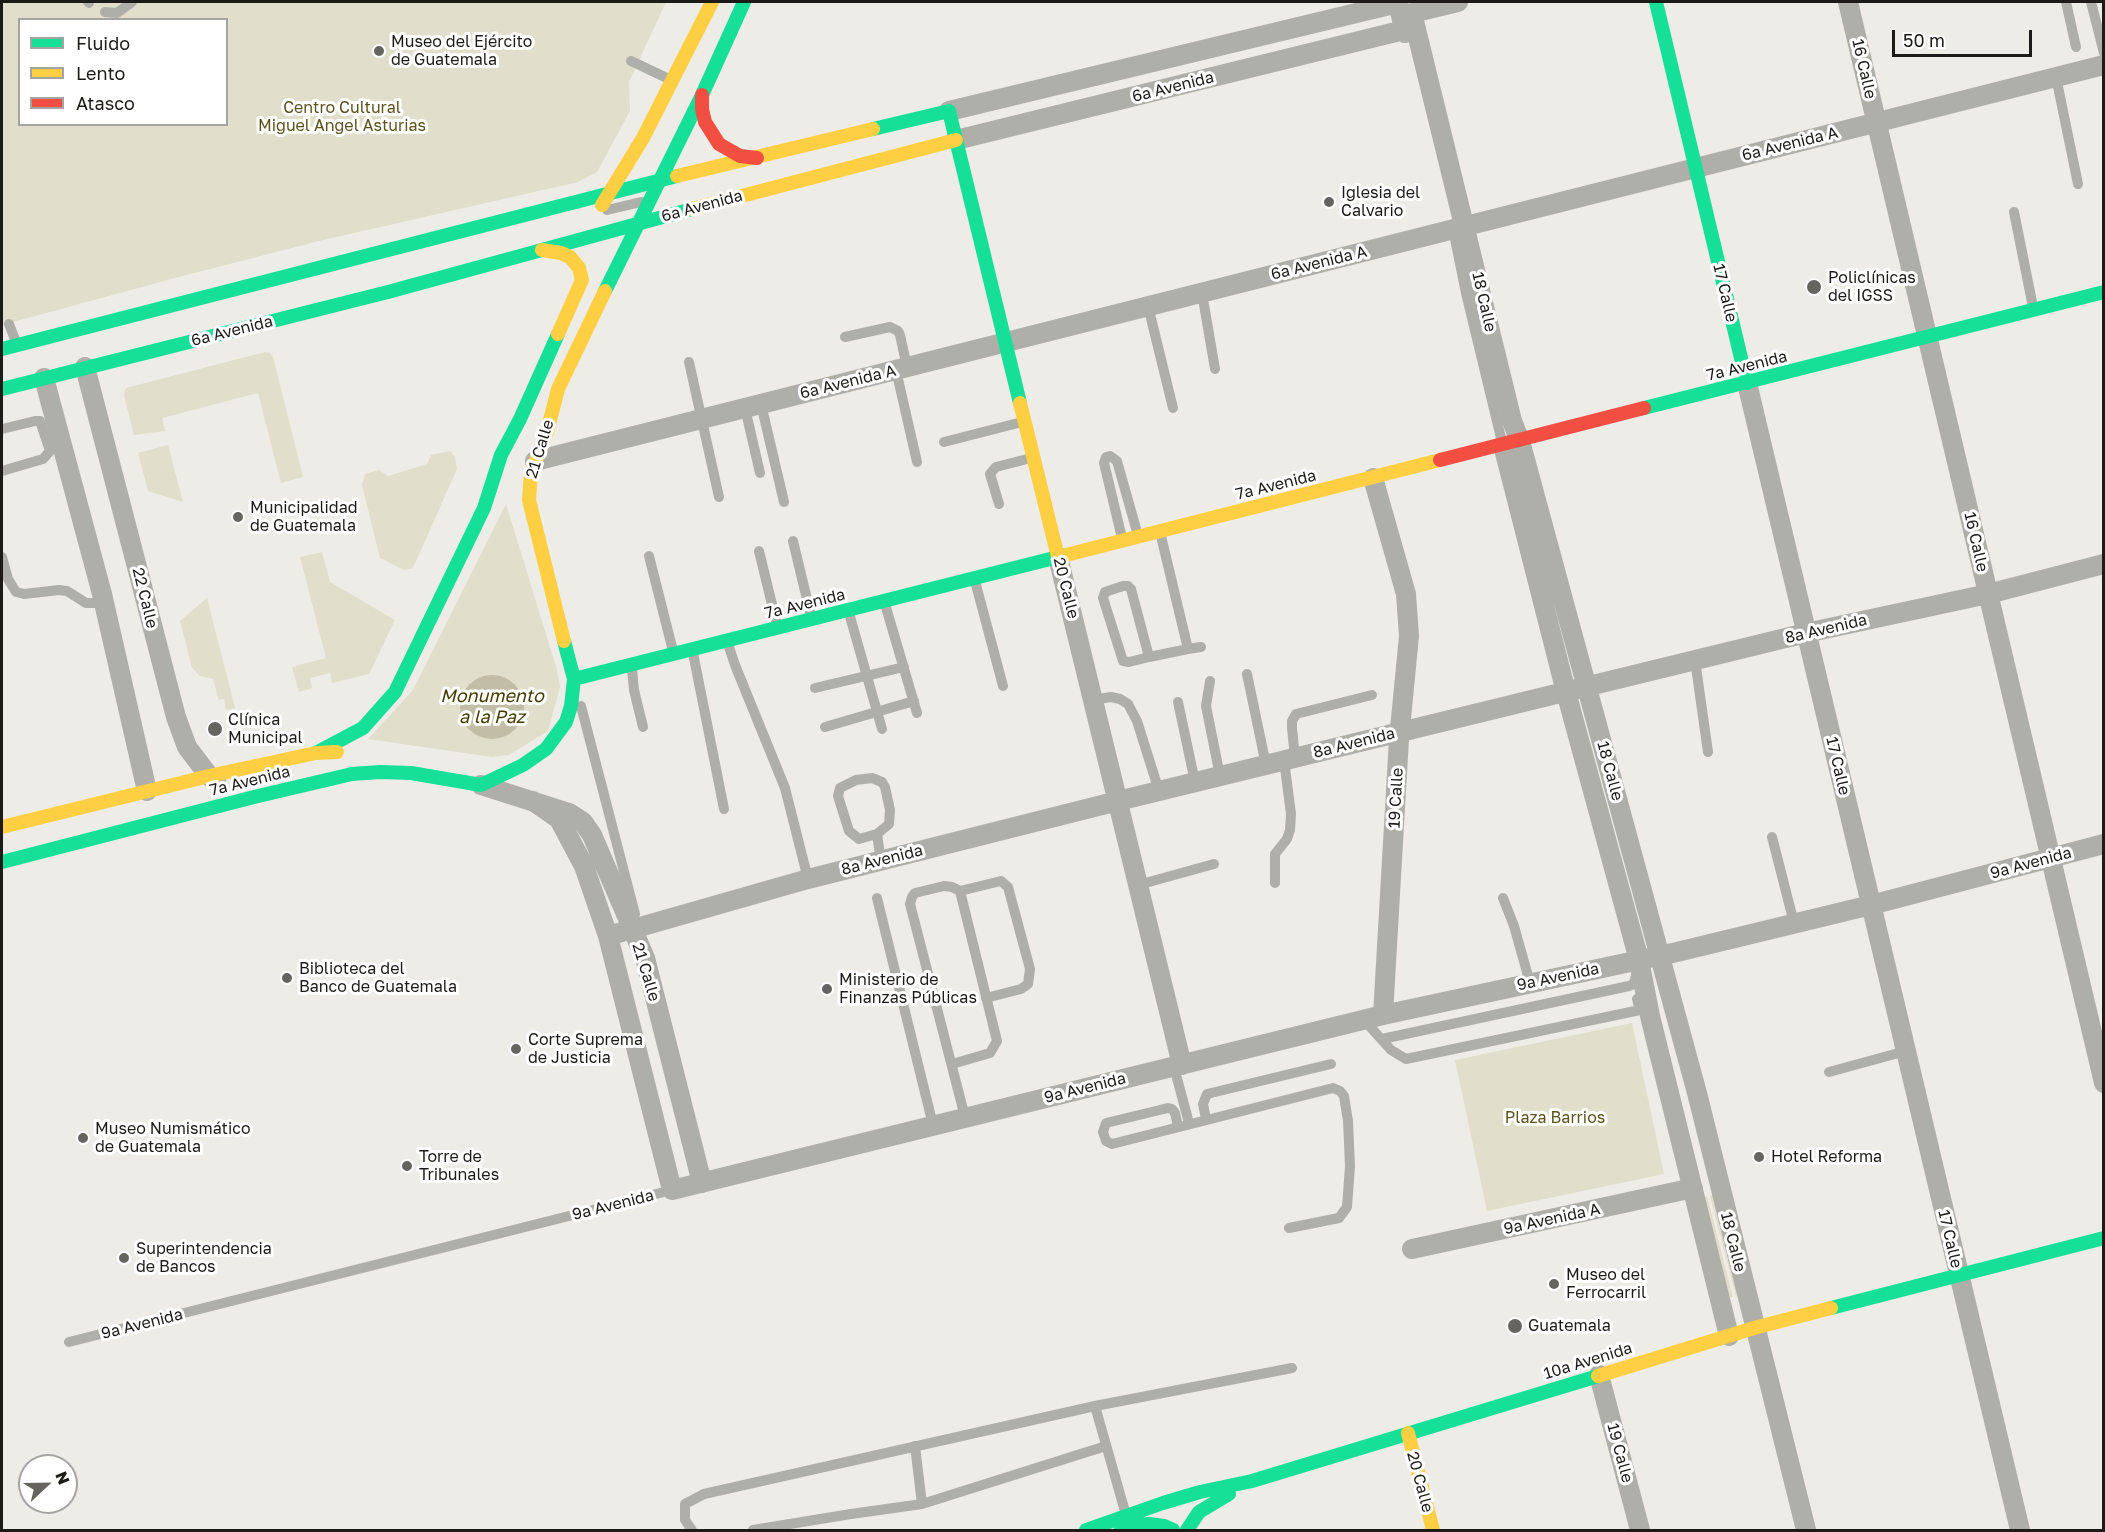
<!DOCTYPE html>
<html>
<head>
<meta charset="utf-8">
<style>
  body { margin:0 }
  #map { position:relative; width:2105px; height:1532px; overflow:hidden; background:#eeece6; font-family:"Golos Text",sans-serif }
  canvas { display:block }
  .frame { position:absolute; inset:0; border:3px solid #1c1b17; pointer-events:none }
  .legend { position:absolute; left:18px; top:18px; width:210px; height:108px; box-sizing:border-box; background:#fff; border:2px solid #a4a4a2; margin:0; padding:8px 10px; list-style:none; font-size:18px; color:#1c1b17 }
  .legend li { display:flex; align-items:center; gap:12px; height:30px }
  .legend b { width:30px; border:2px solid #a4a4a2 }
  .north { position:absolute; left:18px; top:1454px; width:60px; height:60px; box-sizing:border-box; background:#fff; border:2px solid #a4a4a2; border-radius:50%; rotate:68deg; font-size:16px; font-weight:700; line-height:24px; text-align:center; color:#1c1b17 }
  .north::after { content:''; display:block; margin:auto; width:21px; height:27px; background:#66645f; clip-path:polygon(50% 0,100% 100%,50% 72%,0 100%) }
  .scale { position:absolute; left:1892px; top:30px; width:140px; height:27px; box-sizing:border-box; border:3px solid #1c1b17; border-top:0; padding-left:8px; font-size:18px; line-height:21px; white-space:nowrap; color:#1c1b17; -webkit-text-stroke:4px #fff; paint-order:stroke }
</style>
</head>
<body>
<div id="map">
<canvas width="2105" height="1532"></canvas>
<div class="frame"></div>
<ul class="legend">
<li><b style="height:8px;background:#16e098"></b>Fluido</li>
<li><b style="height:8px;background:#ffcf43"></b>Lento</li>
<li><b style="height:8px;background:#f24e42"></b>Atasco</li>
</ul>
<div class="north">N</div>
<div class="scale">50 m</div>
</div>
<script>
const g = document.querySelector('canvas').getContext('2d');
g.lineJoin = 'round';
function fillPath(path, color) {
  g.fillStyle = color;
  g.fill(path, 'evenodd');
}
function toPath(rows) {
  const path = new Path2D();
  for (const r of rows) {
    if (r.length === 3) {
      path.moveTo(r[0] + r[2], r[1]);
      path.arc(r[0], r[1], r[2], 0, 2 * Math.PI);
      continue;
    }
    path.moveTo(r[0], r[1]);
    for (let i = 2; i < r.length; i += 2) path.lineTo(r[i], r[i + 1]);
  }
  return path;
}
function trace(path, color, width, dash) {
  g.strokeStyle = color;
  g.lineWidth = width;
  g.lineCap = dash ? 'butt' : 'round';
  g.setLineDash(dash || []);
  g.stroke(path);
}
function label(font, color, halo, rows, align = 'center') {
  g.font = font + ' "Golos Text",sans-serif';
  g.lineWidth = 6;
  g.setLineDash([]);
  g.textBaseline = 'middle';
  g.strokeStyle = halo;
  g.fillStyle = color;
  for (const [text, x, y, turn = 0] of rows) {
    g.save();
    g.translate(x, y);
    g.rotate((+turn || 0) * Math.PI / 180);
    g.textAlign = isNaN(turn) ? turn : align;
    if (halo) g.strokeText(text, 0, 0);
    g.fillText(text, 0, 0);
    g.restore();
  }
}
const green = toPath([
  [2,2,666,2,629,82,630,111,597,172,578,182,319,241,175,278,2,325],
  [20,20,226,20,226,124,20,124],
  [265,352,270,353,273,357,303,477,281,483,258,393,162,418,165,431,134,435,124,395,126,388],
  [168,445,183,502,148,491,138,453],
  [450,451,455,457,457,469,413,568,404,570,380,558,362,485,365,474,379,470,388,476,427,464,431,455],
  [506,504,557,670,560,687,548,731,509,755,492,757,368,739,413,690],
  [322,552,330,582,395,620,369,674,332,683,330,673,310,678,312,688,299,692,292,667,326,658,300,557],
  [207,598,235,708,226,710,224,699,219,700,213,679,200,676,192,668,180,621],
  [1632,1023,1664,1174,1487,1211,1455,1060],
  [1714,1195,1740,1295,1736,1296,1710,1196],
  [1707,1196,1733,1297,1729,1298,1703,1198]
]);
const water = toPath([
  [492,707,32]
]);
const lane = toPath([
  [88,2,89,3],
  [2066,2,2076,47],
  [2091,2,2104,53],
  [105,12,117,13,132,2],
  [631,61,669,79],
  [2056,77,2078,184],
  [607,210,641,202],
  [2014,212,2033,307],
  [1453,229,1466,293,1502,442],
  [1202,293,1215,369],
  [1148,306,1173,408],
  [9,324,16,342],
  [845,337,890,327,898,331,900,335,907,367],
  [689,362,719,497],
  [896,370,917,462],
  [761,404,784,502],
  [745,408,760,473],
  [2,429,35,421,40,421,50,451,43,459,2,471],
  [944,442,1022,422],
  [999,504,990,474,996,467,1031,458],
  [1160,532,1188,649],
  [1122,538,1104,463,1106,457,1110,456,1117,461,1137,532],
  [793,541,811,616],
  [759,551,777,625],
  [649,556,673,651],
  [2,557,8,579,16,592,24,594,59,590,67,591,86,603,104,603],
  [975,581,1003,686],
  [885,604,917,713],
  [849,613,882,729],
  [727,641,735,665,785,788,808,879],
  [693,653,724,809],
  [1149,657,1131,589,1128,586,1123,586,1105,592,1103,598,1123,661,1129,662,1149,657,1188,649,1201,647],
  [1695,660,1708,752],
  [632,669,634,690,643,727],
  [1247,674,1266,765],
  [1210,681,1206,706,1220,776],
  [815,688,904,667],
  [1093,700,1111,697,1120,699,1128,704,1137,721,1159,791],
  [1178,702,1195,782],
  [581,706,635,914],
  [825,727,914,701],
  [1295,758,1292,728,1292,721,1296,714,1372,695],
  [872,778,882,782,885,787,890,810,889,824,877,834,859,839,849,831,838,796,840,788,856,780,872,778],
  [877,834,881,861],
  [1772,837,1794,923],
  [1275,883,1275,854,1287,839,1290,830,1291,814,1284,760],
  [1138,885,1214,864],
  [960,891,1001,881,1008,887,1030,969,1028,984,1021,989,986,998],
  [877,898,933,1125],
  [1503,898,1514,926,1530,983],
  [1364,1020,1391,1050,1406,1059,1640,1010,1637,999],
  [1382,1039,1629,986,1634,984,1637,970],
  [952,1064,990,1053,997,1041,960,891,952,887,944,886,915,893,912,897,910,904,965,1117],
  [1174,1067,1189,1123],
  [1829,1072,1906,1051],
  [1206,1119,1203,1104,1207,1094,1331,1064],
  [1178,1126,1175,1113,1172,1109,1168,1108,1106,1123,1103,1132,1106,1141,1112,1144,1333,1088,1340,1091,1344,1096,1348,1121,1350,1166,1347,1207,1339,1218,1289,1228],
  [69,1342,672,1190],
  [1095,1406,1126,1515],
  [915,1446,922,1504],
  [692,1530,685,1520,685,1504,704,1494,1095,1406,1292,1368],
  [753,1530,851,1514,922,1504,1106,1446]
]);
const street = toPath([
  [1458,2,1412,13,1512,421,1520,441,1697,1093,1806,1530],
  [1848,2,2104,1083],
  [949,111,1398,3,1405,33],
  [956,140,1404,30],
  [85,367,176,717,187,747,209,776,216,781],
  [44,378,102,594,147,791],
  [1747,383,2020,1530],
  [1503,445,1566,692,1639,960,1650,1016,1729,1336],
  [535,461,2104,65],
  [1373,478,1406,594,1409,636,1399,739,1383,1015],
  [1058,557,1182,1065],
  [481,785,569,813,583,822,592,835,645,958,702,1183],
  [533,801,559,819,584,866,608,936,672,1190,1383,1015,1677,952,1871,905,2104,844],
  [608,936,808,879,1118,801,1806,633,1988,594,2104,564],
  [1412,1249,1693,1188],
  [1599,1375,1640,1530]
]);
const fast = toPath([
  [1656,2,1747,383],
  [873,129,949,111,1020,403],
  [605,291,702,95,744,2],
  [2,349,677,176],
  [2,389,388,292,692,209],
  [1644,408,2104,292],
  [574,679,1066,555],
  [316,753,363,728,395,692,484,508,501,455,520,419,558,334],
  [2,862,254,797,352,774,380,772,411,773,481,785,523,765,546,749,566,722,571,706,574,679,564,641],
  [1831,1308,2104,1238],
  [1121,1529,1132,1525,1149,1524,1164,1526,1173,1530],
  [1086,1530,1163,1503,1200,1492,1252,1481,1598,1376],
  [1187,1530,1199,1512,1229,1494]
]);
const slow = toPath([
  [677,176,873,129],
  [602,205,643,138,712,2],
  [692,209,956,140],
  [542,250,561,253,570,257,579,268,582,280,558,334],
  [1020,403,1058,557],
  [1066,555,1440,460],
  [564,641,529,500,531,473,547,432,558,389,605,291],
  [2,827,209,776,316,753,337,752],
  [1598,1376,1754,1328,1831,1308],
  [1408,1433,1433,1530]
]);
const jam = toPath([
  [702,95,702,109,705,122,719,144,740,156,757,158],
  [1440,460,1644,408]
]);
const markers = [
  [379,51,6,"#66645f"],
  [1329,202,6,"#66645f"],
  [1814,287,8,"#66645f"],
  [238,517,6,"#66645f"],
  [215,729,8,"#66645f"],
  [287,978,6,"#66645f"],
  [827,989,6,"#66645f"],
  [516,1049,6,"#66645f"],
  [83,1138,6,"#66645f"],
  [1759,1157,6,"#66645f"],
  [407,1166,6,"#66645f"],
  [124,1258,6,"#66645f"],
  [1554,1284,6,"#66645f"],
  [1515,1326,8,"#66645f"]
];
const poiNames = [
  ["Museo del Ejército",391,42],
  ["de Guatemala",391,60],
  ["Iglesia del",1341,193],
  ["Calvario",1341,211],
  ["Policlínicas",1828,278],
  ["del IGSS",1828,296],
  ["Municipalidad",250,508],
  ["de Guatemala",250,526],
  ["Clínica",228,720],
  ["Municipal",228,738],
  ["Biblioteca del",299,969],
  ["Banco de Guatemala",299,987],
  ["Ministerio de",839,980],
  ["Finanzas Públicas",839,998],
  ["Corte Suprema",528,1040],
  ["de Justicia",528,1058],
  ["Museo Numismático",95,1129],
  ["de Guatemala",95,1147],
  ["Torre de",419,1157],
  ["Tribunales",419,1175],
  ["Hotel Reforma",1771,1157],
  ["Superintendencia",136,1249],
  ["de Bancos",136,1267],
  ["Museo del",1566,1275],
  ["Ferrocarril",1566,1293],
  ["Guatemala",1528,1326]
];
const streetNames = [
  ["16 Calle",1864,69,77],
  ["6a Avenida",1173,87,-14],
  ["6a Avenida A",1790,144,-14],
  ["6a Avenida",702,206,-15],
  ["6a Avenida A",1319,263,-14],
  ["17 Calle",1725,293,77],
  ["18 Calle",1484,302,77],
  ["6a Avenida",232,331,-14],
  ["7a Avenida",1747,366,-14],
  ["6a Avenida A",848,382,-14],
  ["21 Calle",540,449,-73],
  ["7a Avenida",1276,485,-14],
  ["16 Calle",1976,542,77],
  ["20 Calle",1066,588,76],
  ["22 Calle",145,598,76],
  ["7a Avenida",805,604,-14],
  ["8a Avenida",1826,629,-13],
  ["8a Avenida",1354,743,-14],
  ["17 Calle",1838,766,77],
  ["18 Calle",1610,771,75],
  ["7a Avenida",250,781,-14],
  ["19 Calle",1396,798,-87],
  ["8a Avenida",882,860,-14],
  ["9a Avenida",2031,863,-15],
  ["21 Calle",646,972,73],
  ["9a Avenida",1558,977,-12],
  ["9a Avenida",1085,1088,-14],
  ["9a Avenida",613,1205,-14],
  ["9a Avenida A",1552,1219,-12],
  ["17 Calle",1950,1239,77],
  ["18 Calle",1733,1242,76],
  ["9a Avenida",142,1324,-14],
  ["10a Avenida",1588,1361,-17],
  ["19 Calle",1620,1453,75],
  ["20 Calle",1420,1482,75]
];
const parkNames = [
  ["Centro Cultural",342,108],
  ["Miguel Angel Asturias",342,126],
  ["Plaza Barrios",1555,1118]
];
const waterNames = [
  ["Monumento",492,696],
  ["a la Paz",492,717]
];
fillPath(green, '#e1decb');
fillPath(water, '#c1bda6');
trace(lane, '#afafaa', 10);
trace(street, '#afafaa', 20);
trace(fast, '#16e098', 14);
trace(slow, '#ffcf43', 14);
trace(jam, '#f24e42', 14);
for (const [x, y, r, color] of markers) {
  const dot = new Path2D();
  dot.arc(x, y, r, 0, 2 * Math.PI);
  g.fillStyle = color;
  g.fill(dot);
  trace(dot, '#fff', 2);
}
label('16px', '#1c1b17', '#fff', poiNames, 'left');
label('16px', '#1c1b17', '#fff', streetNames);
label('16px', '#5c531f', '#fff', parkNames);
label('italic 18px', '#443c02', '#fff', waterNames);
</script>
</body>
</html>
